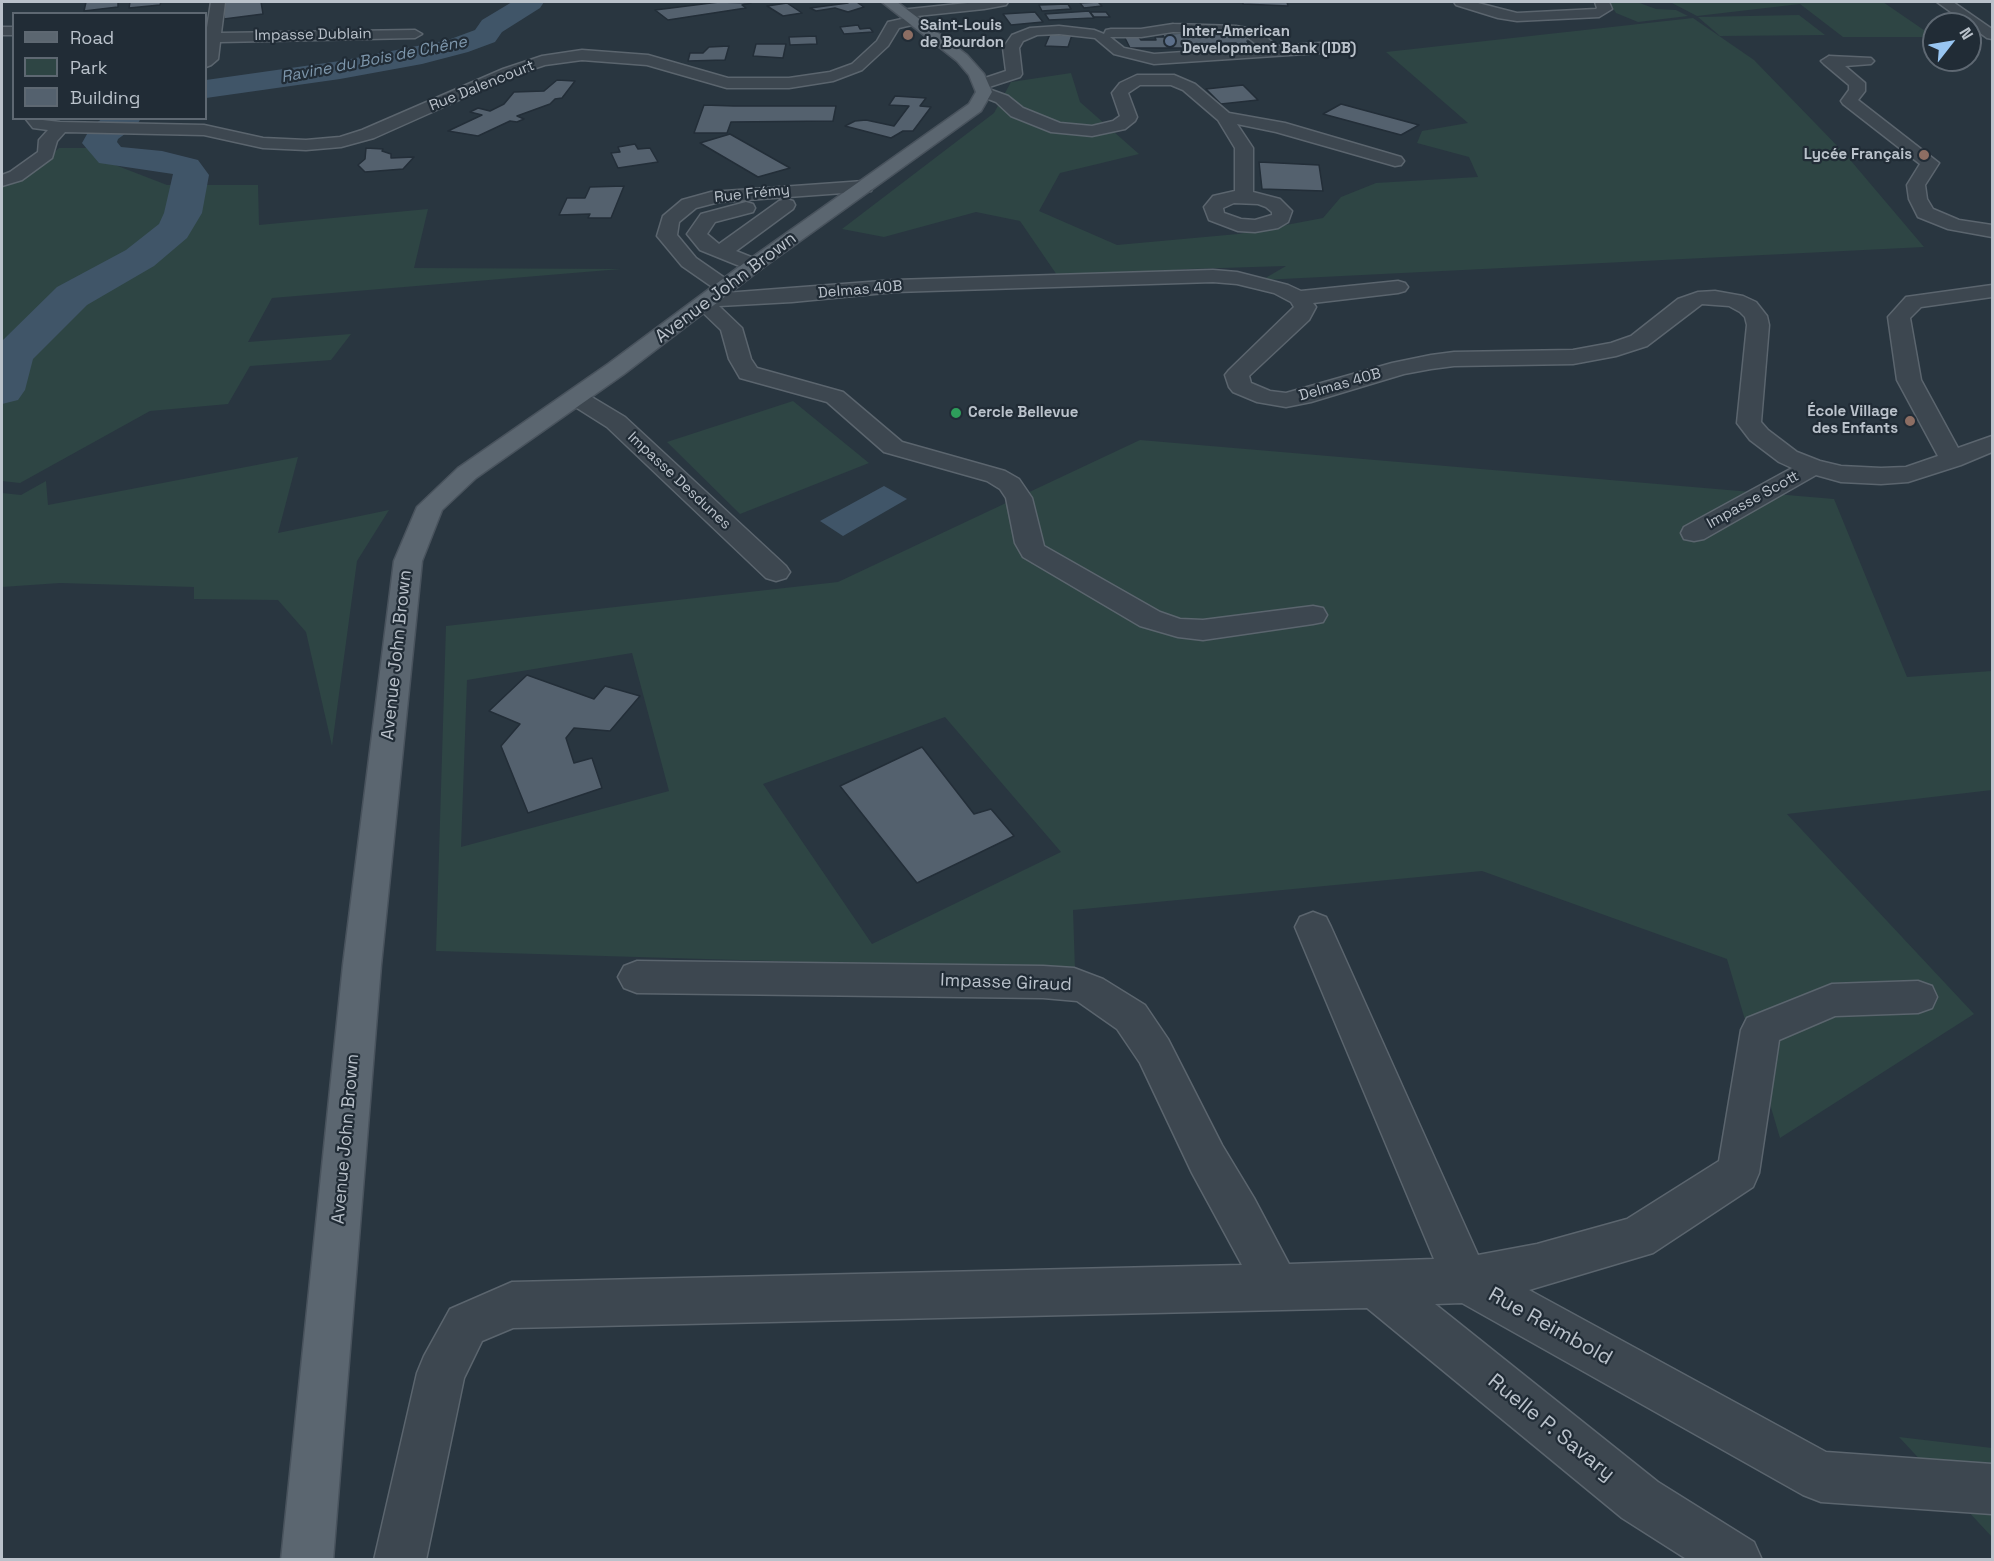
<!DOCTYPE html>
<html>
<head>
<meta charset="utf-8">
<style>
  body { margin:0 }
  #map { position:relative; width:1994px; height:1561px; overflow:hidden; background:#293640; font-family:"Space Grotesk",sans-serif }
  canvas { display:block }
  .frame { position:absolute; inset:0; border:3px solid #bac2cb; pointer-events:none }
  .legend { position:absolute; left:12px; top:12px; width:195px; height:108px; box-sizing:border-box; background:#212c36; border:2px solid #5e6872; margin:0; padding:8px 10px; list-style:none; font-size:18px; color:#bac2cb }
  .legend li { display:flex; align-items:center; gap:12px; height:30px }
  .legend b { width:30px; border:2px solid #5e6872 }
  .north { position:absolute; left:1922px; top:12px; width:60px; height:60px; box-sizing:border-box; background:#212c36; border:2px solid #5e6872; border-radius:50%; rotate:59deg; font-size:16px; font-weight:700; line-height:24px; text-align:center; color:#bac2cb }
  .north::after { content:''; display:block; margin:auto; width:21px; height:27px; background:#98c5f1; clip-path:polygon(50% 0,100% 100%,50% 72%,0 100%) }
</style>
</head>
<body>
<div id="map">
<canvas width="1994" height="1561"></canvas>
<div class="frame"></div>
<ul class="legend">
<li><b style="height:8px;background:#5b6670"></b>Road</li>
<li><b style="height:16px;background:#2e4544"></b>Park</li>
<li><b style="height:16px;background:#54616e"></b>Building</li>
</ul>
<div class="north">N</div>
</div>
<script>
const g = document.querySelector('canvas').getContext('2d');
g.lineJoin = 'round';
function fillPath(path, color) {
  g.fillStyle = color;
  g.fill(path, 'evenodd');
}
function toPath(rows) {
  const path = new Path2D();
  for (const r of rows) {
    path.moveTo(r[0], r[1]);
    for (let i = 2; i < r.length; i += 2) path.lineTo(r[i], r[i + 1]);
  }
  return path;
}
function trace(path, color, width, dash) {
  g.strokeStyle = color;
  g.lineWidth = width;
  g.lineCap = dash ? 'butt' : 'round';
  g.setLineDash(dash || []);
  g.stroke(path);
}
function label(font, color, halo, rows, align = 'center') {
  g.font = font + ' "Space Grotesk",sans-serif';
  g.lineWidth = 4.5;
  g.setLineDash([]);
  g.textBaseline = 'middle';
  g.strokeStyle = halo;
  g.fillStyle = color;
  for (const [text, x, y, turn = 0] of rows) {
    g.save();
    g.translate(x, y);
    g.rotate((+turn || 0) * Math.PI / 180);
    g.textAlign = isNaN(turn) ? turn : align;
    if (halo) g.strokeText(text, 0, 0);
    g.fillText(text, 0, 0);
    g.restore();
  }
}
const green = toPath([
  [1609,2,1637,2,1656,9,1676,10,1688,16,1638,22,1616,13],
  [1670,2,1883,2,1934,37,1843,37,1800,4,1697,16],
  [1799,15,1825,35,1720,36,1698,17],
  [1693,18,1754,60,1846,155,1924,247,1262,280,1286,266,1189,269,1059,278,1020,221,976,212,884,237,842,229,994,113,1011,82,1071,73,1080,102,1139,154,1060,173,1039,211,1117,245,1238,234,1323,218,1341,197,1376,183,1478,177,1469,157,1417,143,1422,131,1468,123,1386,52],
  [59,148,89,148,97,158,167,185,258,185,259,225,428,209,414,268,621,269,272,298,248,342,351,334,331,360,250,366,228,404,150,411,20,483,2,481,2,184,27,177],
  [793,401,869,463,740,514,667,442],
  [1140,440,1834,499,1907,677,1992,671,1992,790,1787,814,1974,1014,1780,1138,1727,959,1482,871,1073,910,1075,970,436,951,446,626,838,582],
  [632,653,669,791,461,847,467,680],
  [945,717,1061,852,872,944,763,784],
  [298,457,278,533,389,510,357,561,332,746,306,632,278,600,194,599,194,587,60,583,2,587,2,493,21,495,46,481,48,505],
  [1899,1437,1992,1448,1992,1537]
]);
const water = toPath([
  [884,486,907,499,843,536,820,521]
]);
const river = toPath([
  [512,2,544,2,540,8,502,32,495,42,468,52,422,64,340,79,206,98,206,80,340,61,448,40,475,30,482,20,512,2],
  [103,118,141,118,137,125,118,139,117,142,121,147,162,151,198,160,209,175,202,213,187,238,154,266,87,305,33,359,25,390,18,400,2,404,2,341,57,287,126,250,159,224,164,213,173,174,99,163,82,143,91,127,103,118]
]);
const building = toPath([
  [86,2,118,2,118,7,84,11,86,2],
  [130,2,161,2,160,5,129,8,130,2],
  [222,2,261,2,263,14,224,19,222,2],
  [719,2,751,3,742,5,746,8,668,20,655,10,719,2],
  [845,2,864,2,858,3,864,7,848,12,835,8,816,11,810,8,848,3,845,2],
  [1098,2,1102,6,1084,8,1080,3,1098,2],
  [1243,2,1287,2,1288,6,1243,4,1243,2],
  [787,3,802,13,783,16,767,6,787,3],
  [1068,4,1071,9,1042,11,1039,5,1068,4],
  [1089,11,1094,18,1049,20,1045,14,1089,11],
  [1035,12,1043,22,1011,25,1003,14,1035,12],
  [1090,12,1106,12,1110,17,1094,17,1090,12],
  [858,25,860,29,870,28,873,32,844,34,840,27,858,25],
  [1185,33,1188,37,1206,37,1203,34,1240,33,1251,41,1247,41,1250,46,1239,46,1236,43,1199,44,1202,48,1130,48,1124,36,1138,36,1141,40,1156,40,1155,37,1164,37,1162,34,1185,33],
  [1050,34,1072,35,1068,47,1045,46,1050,34],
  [816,36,817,44,790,45,789,37,816,36],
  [756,44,786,44,783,58,753,56,756,44],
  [729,46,725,60,688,61,690,53,703,53,709,47,729,46],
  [557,80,575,81,562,98,555,99,550,104,517,116,524,119,517,122,510,121,478,136,448,131,482,115,470,112,478,108,490,111,504,104,514,92,544,91,557,80],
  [1243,85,1258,100,1221,104,1206,89,1243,85],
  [895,96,926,98,920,106,931,107,913,131,903,131,891,138,845,126,855,121,866,120,894,126,909,106,889,105,895,96],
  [1341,104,1419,125,1401,135,1323,114,1341,104],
  [704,105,734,106,836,106,833,121,731,122,727,133,694,133,704,105],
  [730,134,790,168,758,177,700,143,730,134],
  [635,144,638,149,650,148,658,162,618,168,611,153,620,152,618,147,635,144],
  [366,148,383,149,382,151,391,154,391,158,414,157,403,169,365,172,358,165,365,159,366,148],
  [1259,162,1319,165,1323,191,1262,189,1259,162],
  [624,186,611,218,588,218,590,214,559,215,567,198,585,198,590,187,624,186],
  [527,675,594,699,605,686,640,696,610,731,574,728,566,738,574,763,592,758,602,788,528,813,501,746,520,724,489,711,527,675],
  [922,747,974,814,991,809,1014,836,917,883,840,786,922,747]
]);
const minor = toPath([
  [211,2,225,2,221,33,415,30,422,34,415,38,220,42,218,59,211,65,206,67,206,34,211,2],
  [977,2,1008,2,1006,5,984,9,917,16,922,20,920,23,899,28,888,46,862,70,833,81,789,88,727,88,647,65,582,60,545,65,515,75,374,138,341,147,306,150,263,148,204,135,65,132,57,141,52,158,22,180,2,186,2,175,10,172,38,152,39,140,48,130,33,128,25,118,60,122,204,125,263,138,306,140,340,137,362,130,503,69,542,56,582,50,648,55,728,78,789,78,830,72,852,64,877,41,888,22,911,17,900,16,898,13,900,10,977,2],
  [1454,2,1474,2,1517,13,1596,9,1597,8,1595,2,1609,2,1612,9,1599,17,1517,21,1498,18,1456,5,1454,2],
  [1937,2,1953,2,1992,29,1992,39,1987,38,1937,2],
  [1173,24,1236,26,1257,30,1277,46,1320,43,1328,48,1320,53,1154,64,1114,54,1095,38,1059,34,1037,35,1023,41,1019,48,1022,74,1020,77,986,88,1008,96,1023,108,1060,123,1092,126,1113,121,1120,116,1112,93,1120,83,1137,75,1174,75,1195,84,1229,113,1285,123,1401,157,1404,161,1401,165,1395,166,1276,132,1237,124,1253,148,1253,192,1280,199,1292,211,1288,222,1278,228,1255,232,1238,231,1209,220,1204,207,1213,196,1235,191,1235,148,1218,120,1183,90,1171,85,1140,85,1128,93,1137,117,1135,121,1125,129,1092,136,1051,132,1011,116,996,102,978,95,976,92,980,88,974,84,976,81,1006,71,1003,48,1012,35,1030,28,1059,26,1094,30,1104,34,1106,30,1111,29,1141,29,1173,24],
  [1173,32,1236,34,1247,37,1260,47,1154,54,1124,48,1110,37,1141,37,1173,32],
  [1234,203,1258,204,1266,207,1272,212,1272,215,1255,220,1241,219,1224,213,1223,208,1234,203],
  [2,27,14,27,14,35,2,35,2,27],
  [1829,56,1871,58,1874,61,1871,64,1845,66,1865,83,1865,91,1858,100,1939,163,1925,185,1927,199,1933,209,1959,220,1992,225,1992,237,1948,229,1918,217,1909,199,1907,185,1920,164,1843,104,1841,101,1849,90,1849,85,1824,64,1821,61,1829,56],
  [864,181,871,183,873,187,871,191,719,202,696,208,679,222,677,235,696,258,732,283,735,287,732,291,725,293,895,280,1213,270,1237,272,1288,285,1301,291,1398,281,1405,283,1408,287,1405,291,1398,293,1313,303,1316,307,1309,320,1249,376,1251,383,1270,391,1286,393,1392,363,1431,355,1454,352,1573,350,1611,343,1631,336,1678,299,1698,292,1715,291,1743,296,1756,302,1767,316,1769,325,1761,422,1768,430,1797,452,1820,461,1841,466,1881,468,1906,467,1938,456,1897,380,1888,317,1906,297,1992,285,1992,297,1921,307,1910,318,1921,380,1958,448,1992,436,1992,452,1961,465,1908,482,1881,484,1841,482,1816,475,1704,539,1694,541,1684,539,1681,533,1684,527,1792,468,1779,462,1750,440,1737,423,1747,325,1745,317,1740,312,1729,306,1702,304,1647,346,1616,356,1573,364,1454,366,1431,369,1404,374,1311,402,1286,407,1257,402,1233,392,1229,387,1225,375,1229,370,1294,307,1291,302,1274,293,1237,284,1213,282,895,292,792,302,719,306,742,328,751,359,757,368,843,392,902,442,1005,471,1019,479,1032,498,1044,546,1160,612,1180,619,1203,620,1313,606,1323,608,1327,615,1323,622,1313,624,1203,640,1178,637,1140,626,1023,557,1015,543,1006,498,1000,489,987,481,884,452,827,402,740,378,729,359,721,330,694,304,705,295,725,293,718,291,682,266,657,236,663,216,682,200,711,192,864,181],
  [786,199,793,201,795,205,793,209,736,251,761,261,764,265,761,269,747,269,700,250,687,234,701,214,746,202,753,204,755,208,753,212,715,222,707,234,719,244,779,201,786,199],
  [577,391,585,393,625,417,786,566,790,572,786,578,776,581,766,578,607,427,569,403,565,398,569,393,577,391],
  [1313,912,1326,917,1331,927,1478,1255,1537,1244,1627,1219,1719,1161,1741,1030,1747,1018,1832,984,1918,981,1932,986,1937,997,1932,1008,1918,1013,1835,1016,1779,1040,1759,1173,1753,1187,1653,1253,1529,1290,1826,1452,1992,1464,1992,1514,1821,1502,1803,1495,1462,1303,1435,1304,1658,1482,1754,1542,1762,1560,1688,1560,1622,1518,1367,1308,513,1328,482,1341,464,1378,426,1560,374,1560,417,1373,424,1356,450,1309,512,1282,1242,1265,1192,1173,1140,1063,1117,1029,1077,1001,1043,998,637,993,624,988,618,977,624,966,637,961,1043,966,1074,968,1103,979,1145,1005,1168,1039,1222,1145,1254,1198,1289,1264,1434,1259,1295,927,1300,917,1313,912]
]);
const major = toPath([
  [882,2,897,2,967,55,984,74,992,92,981,111,761,269,624,374,476,478,442,510,422,561,381,965,333,1560,281,1560,343,965,394,561,417,507,458,468,608,364,747,261,969,104,976,92,969,75,957,61,882,2]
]);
const markers = [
  [908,35,6,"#8d6e63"],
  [1170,41,6,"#5c6f8a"],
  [1924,155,6,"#8d6e63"],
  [956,413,6,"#2e9e5b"],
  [1910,421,6,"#8d6e63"]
];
const farPoinames = [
  ["Saint-Louis",920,26],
  ["de Bourdon",920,43],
  ["Inter-American",1182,32],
  ["Development Bank (IDB)",1182,49],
  ["Lycée Français",1912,155,"right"],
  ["École Village",1898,412,"right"],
  ["des Enfants",1898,429,"right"],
  ["Cercle Bellevue",968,413]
];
const farStreetnames = [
  ["Impasse Dublain",313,35,-1],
  ["Rue Dalencourt",482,86,-22],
  ["Rue Frémy",752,194,-6],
  ["Delmas 40B",860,290,-5],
  ["Delmas 40B",1340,385,-16],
  ["Impasse Desdunes",679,481,43],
  ["Impasse Scott",1753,500,-29]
];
const farWaternames = [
  ["Ravine du Bois de Chêne",374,60,-11]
];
const streetNames = [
  ["Avenue John Brown",726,288,-37],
  ["Avenue John Brown",397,655,-84],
  ["Impasse Giraud",1006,983,2],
  ["Avenue John Brown",346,1139,-85]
];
const nearStreetnames = [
  ["Rue Reimbold",1550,1327,29],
  ["Ruelle P. Savary",1551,1428,39]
];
fillPath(green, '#2e4544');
fillPath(water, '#405568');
fillPath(river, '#405568');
fillPath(building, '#54616e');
trace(building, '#232e38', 1.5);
trace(minor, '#5b656e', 3);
trace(major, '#49535d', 3);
fillPath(minor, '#3d4750');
fillPath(major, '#5b6670');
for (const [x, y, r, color] of markers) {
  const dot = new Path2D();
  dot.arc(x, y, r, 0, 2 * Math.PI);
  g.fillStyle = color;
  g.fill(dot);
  trace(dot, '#212c36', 2);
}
label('bold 15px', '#bac2cb', '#212c36', farPoinames, 'left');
label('15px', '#bac2cb', '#212c36', farStreetnames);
label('italic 16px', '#7d96ab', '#212c36', farWaternames);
label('18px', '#bac2cb', '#212c36', streetNames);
label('21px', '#bac2cb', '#212c36', nearStreetnames);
</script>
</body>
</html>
